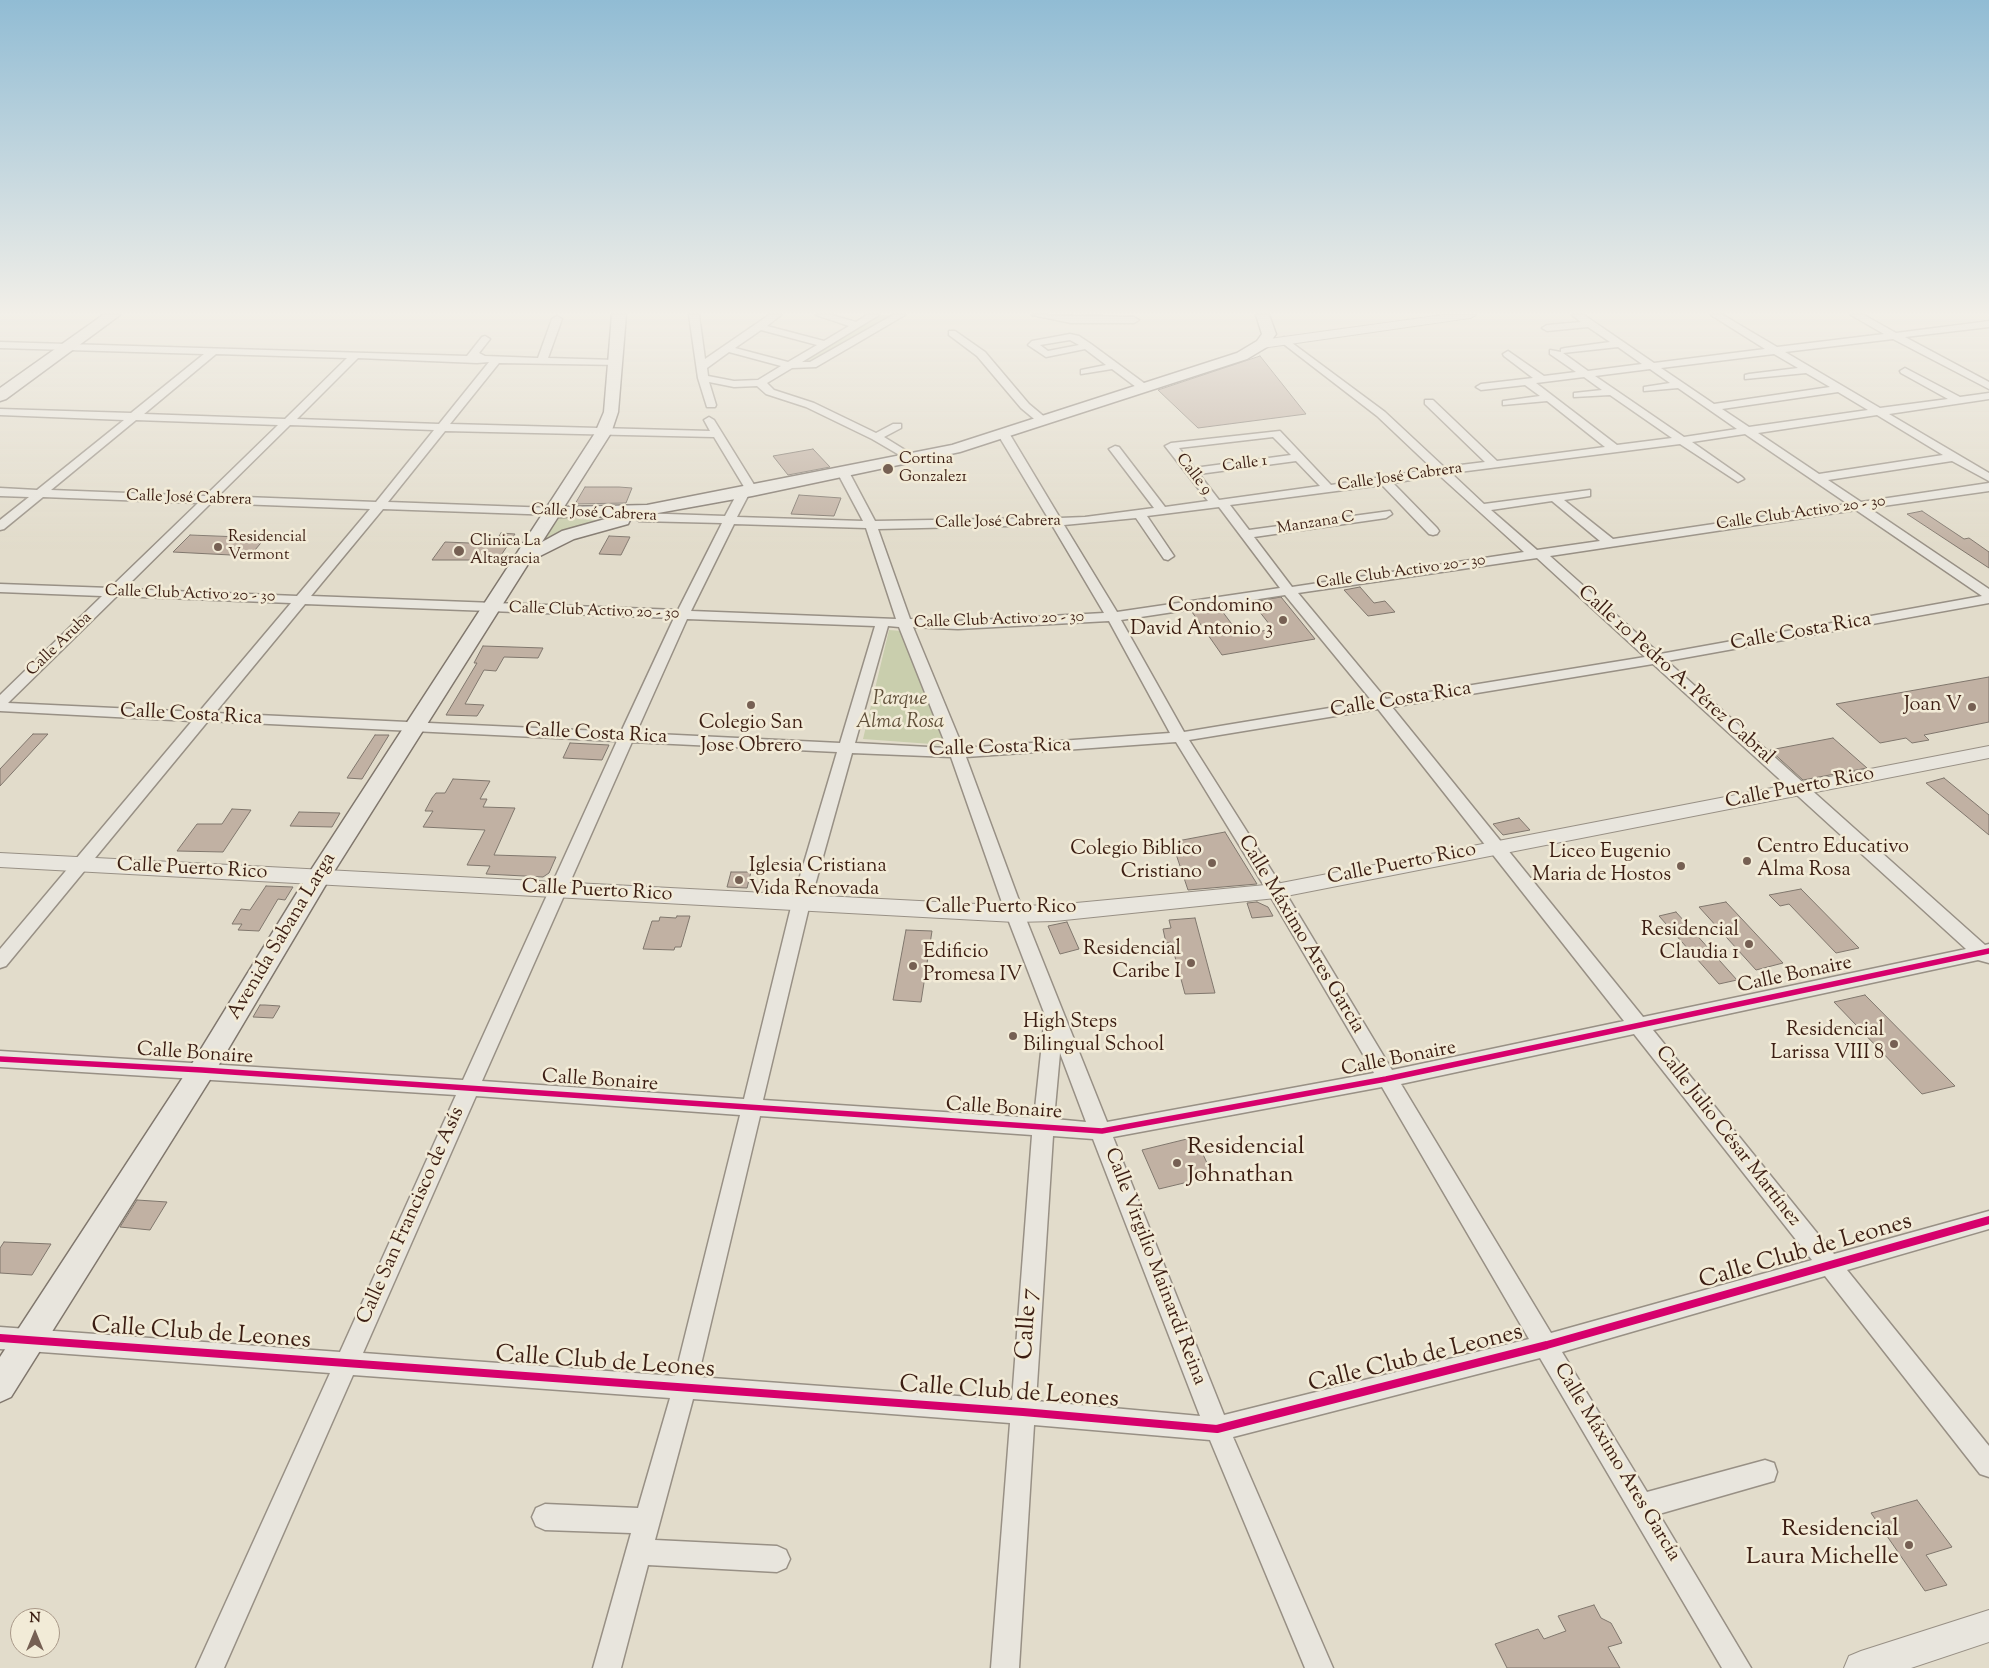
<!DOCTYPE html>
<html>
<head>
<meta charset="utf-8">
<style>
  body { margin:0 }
  #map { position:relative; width:1989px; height:1668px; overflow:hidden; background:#e2dccb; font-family:"Sorts Mill Goudy",serif }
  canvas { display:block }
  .north { position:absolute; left:10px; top:1608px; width:50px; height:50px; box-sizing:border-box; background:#f2ebd7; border:1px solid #a99989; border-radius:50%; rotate:0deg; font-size:14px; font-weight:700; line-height:20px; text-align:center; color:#3c1e13 }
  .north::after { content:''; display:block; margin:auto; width:18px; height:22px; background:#766053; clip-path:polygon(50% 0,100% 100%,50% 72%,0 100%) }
</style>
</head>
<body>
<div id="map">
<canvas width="1989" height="1668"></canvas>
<div class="north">N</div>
</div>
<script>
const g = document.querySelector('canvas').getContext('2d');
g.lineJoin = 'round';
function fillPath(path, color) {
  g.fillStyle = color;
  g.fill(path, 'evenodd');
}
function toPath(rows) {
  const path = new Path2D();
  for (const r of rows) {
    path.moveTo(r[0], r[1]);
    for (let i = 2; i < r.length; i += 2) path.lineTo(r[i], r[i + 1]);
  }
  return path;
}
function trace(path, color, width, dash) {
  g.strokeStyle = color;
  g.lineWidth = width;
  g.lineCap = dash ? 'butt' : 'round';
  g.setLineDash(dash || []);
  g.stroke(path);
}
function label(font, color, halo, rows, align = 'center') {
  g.font = font + ' "Sorts Mill Goudy",serif';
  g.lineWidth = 5;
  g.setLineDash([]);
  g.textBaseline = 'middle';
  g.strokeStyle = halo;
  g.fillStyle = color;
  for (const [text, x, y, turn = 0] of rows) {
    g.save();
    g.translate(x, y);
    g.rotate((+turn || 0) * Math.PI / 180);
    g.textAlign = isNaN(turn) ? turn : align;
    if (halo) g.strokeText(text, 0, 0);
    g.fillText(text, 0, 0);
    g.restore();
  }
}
const green = toPath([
  [879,315,895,315,815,362,797,362],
  [559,518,596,520,546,538],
  [889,630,901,631,945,745,863,739]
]);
const building = toPath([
  [1260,356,1306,414,1198,428,1158,390,1260,356],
  [813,449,830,467,788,475,773,456,813,449],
  [585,487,619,487,632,488,626,503,575,504,585,487],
  [799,495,841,498,834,516,791,514,799,495],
  [1922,511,1964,539,1969,538,1989,552,1989,568,1907,514,1922,511],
  [501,533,515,534,498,560,432,560,445,542,494,544,501,533],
  [190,535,265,538,250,556,173,552,190,535],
  [609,536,630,537,621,555,599,554,609,536],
  [1360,587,1374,603,1385,601,1395,612,1368,616,1344,590,1360,587],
  [1281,597,1315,639,1222,655,1192,612,1219,607,1240,635,1273,629,1252,602,1281,597],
  [483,646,543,648,538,658,504,657,496,671,484,670,465,704,484,705,477,716,446,715,477,663,474,663,483,646],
  [1989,677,1989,722,1924,735,1929,740,1912,743,1906,738,1880,743,1836,704,1989,677],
  [33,734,48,734,0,786,0,769,33,734],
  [375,735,389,735,362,779,347,778,375,735],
  [1833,738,1867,768,1803,780,1770,750,1833,738],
  [570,743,609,745,602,760,563,758,570,743],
  [1944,778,1989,815,1989,835,1926,783,1944,778],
  [453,779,490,781,480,799,487,799,483,807,515,808,494,855,556,857,549,873,543,877,486,874,490,866,467,865,485,830,423,827,433,811,425,811,432,798,436,793,445,793,453,779],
  [232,809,251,810,223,852,177,851,197,824,222,824,232,809],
  [299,812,340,813,332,827,290,826,299,812],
  [1519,818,1530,830,1503,835,1493,824,1519,818],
  [1225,832,1257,884,1188,890,1172,842,1225,832],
  [731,872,751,872,747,888,727,887,731,872],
  [266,886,293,887,285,900,278,899,259,931,238,930,242,924,232,924,241,909,250,910,266,886],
  [1801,889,1859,948,1836,953,1789,904,1780,906,1769,895,1801,889],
  [1257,902,1268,907,1273,916,1252,918,1247,903,1257,902],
  [1726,902,1783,963,1756,970,1699,907,1726,902],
  [1676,912,1737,980,1719,984,1659,916,1676,912],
  [677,916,690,916,681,947,675,947,674,950,643,949,652,921,659,921,660,917,676,918,677,916],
  [1195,918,1215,993,1185,994,1171,942,1166,943,1163,929,1171,928,1169,920,1195,918],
  [1067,922,1079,949,1060,954,1048,926,1067,922],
  [906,930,932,931,921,1002,893,1000,906,930],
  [1865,995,1955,1086,1922,1094,1834,1002,1865,995],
  [260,1005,265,1005,280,1006,273,1018,253,1017,260,1005],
  [1195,1137,1213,1176,1159,1189,1142,1150,1195,1137],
  [137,1200,167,1202,150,1230,120,1227,137,1200],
  [4,1242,51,1244,32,1275,0,1273,0,1248,4,1242],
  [1917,1500,1952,1547,1926,1555,1947,1585,1925,1591,1871,1513,1917,1500],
  [1594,1605,1601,1618,1611,1623,1622,1643,1608,1647,1620,1668,1507,1668,1495,1644,1538,1629,1544,1639,1566,1631,1558,1616,1594,1605]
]);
const minor = toPath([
  [689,315,699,315,705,359,769,315,781,315,767,326,824,341,849,326,816,315,832,315,856,322,867,315,879,315,802,362,810,362,893,315,905,315,816,367,792,368,767,383,774,390,814,403,876,433,893,424,901,424,901,428,884,437,918,458,912,461,908,460,872,439,806,407,766,394,757,386,734,387,709,382,716,405,715,407,707,407,698,378,689,315],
  [761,330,817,345,788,362,735,348,761,330],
  [729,352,781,366,758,380,734,381,708,376,707,368,729,352],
  [1032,315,1134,317,1139,320,1134,323,1071,323,1032,315],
  [1572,315,1584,315,1654,363,1765,349,1711,315,1723,315,1777,347,1884,334,1851,315,1864,315,1896,333,1989,321,1989,327,1905,337,1989,382,1989,389,1893,339,1785,352,1880,408,1948,399,1901,373,1900,371,1905,368,1960,397,1989,393,1989,399,1889,414,1989,473,1989,481,1952,461,1828,480,1861,502,1989,483,1989,491,1869,508,1989,589,1989,603,1667,661,1985,945,1989,944,1989,963,1978,960,1653,1030,1834,1254,1989,1211,1989,1229,1847,1270,1989,1446,1989,1477,1980,1474,1825,1276,1562,1352,1647,1492,1765,1460,1774,1463,1777,1472,1774,1481,1659,1514,1751,1668,1722,1668,1540,1358,1233,1437,1333,1668,1305,1668,1210,1440,1034,1425,1019,1668,991,1668,1010,1423,693,1399,655,1540,777,1546,786,1550,790,1559,786,1568,777,1572,648,1565,621,1668,593,1668,631,1533,545,1530,536,1526,532,1517,536,1508,545,1504,638,1508,670,1398,353,1375,224,1668,196,1668,330,1373,0,1349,0,1327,340,1352,456,1095,0,1067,0,1051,463,1080,617,741,208,721,6,966,0,968,0,949,192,721,0,711,0,695,102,596,0,592,0,584,110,588,198,503,43,497,4,529,0,530,0,520,29,497,0,496,0,488,37,490,124,420,0,415,0,409,131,413,204,354,0,348,0,342,467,356,482,337,485,336,490,339,479,353,485,356,538,358,552,319,557,316,562,319,548,358,616,360,620,361,620,365,499,363,450,424,710,431,704,420,709,417,714,420,758,491,756,493,749,494,737,517,863,521,837,472,843,469,849,472,875,521,1048,518,997,433,1003,430,1009,433,1060,518,1085,517,1154,508,1109,449,1115,446,1119,447,1165,507,1208,501,1165,446,1171,443,1280,431,1331,485,1433,469,1377,416,1281,342,1279,340,1284,337,1385,412,1444,467,1485,462,1425,404,1425,400,1433,400,1497,461,1605,447,1547,401,1503,405,1503,401,1540,396,1525,385,1481,390,1476,387,1481,384,1533,378,1504,356,1503,354,1508,351,1544,376,1576,372,1550,354,1550,350,1561,352,1561,349,1565,348,1610,342,1588,327,1547,331,1542,328,1547,325,1581,322,1572,315],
  [1618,347,1642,364,1588,371,1563,353,1618,347],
  [216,354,347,358,285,419,144,414,216,354],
  [1774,354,1798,368,1749,374,1745,375,1745,379,1806,373,1830,387,1714,404,1661,368,1774,354],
  [358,358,477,363,489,362,439,424,297,419,358,358],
  [1650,369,1670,383,1644,387,1644,391,1678,388,1737,429,1684,437,1595,376,1650,369],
  [1584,377,1602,390,1574,393,1574,397,1610,395,1672,438,1617,445,1536,383,1584,377],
  [1838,392,1868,410,1749,427,1722,409,1838,392],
  [1877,415,1943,455,1819,474,1758,433,1877,415],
  [136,420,278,425,205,496,51,490,136,420],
  [290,425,434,430,376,502,218,496,290,425],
  [445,431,714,437,746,490,739,490,725,516,639,513,633,517,639,521,722,523,678,610,311,596,383,509,556,515,558,512,556,509,552,508,388,502,445,431],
  [1745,434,1848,504,1613,539,1564,500,1590,496,1590,490,1484,504,1451,473,1680,444,1738,482,1744,479,1742,477,1692,442,1745,434],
  [1273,437,1291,455,1194,468,1179,448,1273,437],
  [1296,461,1320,486,1219,500,1199,474,1296,461],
  [1439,475,1524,552,1292,587,1254,537,1386,518,1392,514,1390,511,1249,530,1230,505,1382,485,1429,534,1433,535,1437,534,1439,531,1437,528,1393,483,1439,475],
  [1552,501,1600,541,1537,550,1491,510,1552,501],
  [211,503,370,509,297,596,124,589,211,503],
  [1219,507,1280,588,1117,612,1064,525,1136,518,1164,559,1168,560,1174,556,1147,516,1219,507],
  [1856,510,1982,596,1660,654,1550,556,1856,510],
  [734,524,866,528,896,619,691,611,734,524],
  [1052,525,1104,613,958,621,910,619,878,529,1052,525],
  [1537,558,1645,657,1386,699,1298,593,1537,558],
  [1285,595,1372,701,1184,732,1121,620,1285,595],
  [117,596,291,603,199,712,8,703,117,596],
  [305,604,674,618,621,732,215,713,305,604],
  [687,619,875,626,840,743,636,733,687,619],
  [1109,621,1170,733,963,748,913,627,958,629,1109,621],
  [888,626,899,627,947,748,855,743,888,626],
  [1653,664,1966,949,1643,1017,1392,707,1653,664],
  [1378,709,1624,1021,1392,1070,1282,887,1189,740,1378,709],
  [632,742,837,752,792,903,744,1099,482,1081,632,742],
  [1176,742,1269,894,1374,1073,1107,1122,1024,914,966,757,1176,742],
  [852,753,951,757,1006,914,1045,1015,1034,1118,763,1100,810,903,852,753],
  [1634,1034,1812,1260,1551,1333,1401,1084,1634,1034],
  [1060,1053,1086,1122,1054,1119,1060,1053],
  [1382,1087,1529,1339,1224,1415,1113,1137,1382,1087],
  [476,1096,740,1115,675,1376,363,1353,476,1096],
  [760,1116,1032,1135,1012,1400,698,1377,760,1116],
  [1053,1136,1093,1139,1200,1416,1036,1401,1053,1136],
  [949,331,955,331,985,352,1029,404,1047,419,1047,423,1039,423,1021,408,977,356,949,335,949,331],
  [1070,334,1079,336,1091,344,1148,386,1148,390,1140,390,1112,369,1081,374,1081,370,1106,365,1085,349,1046,357,1028,345,1032,341,1070,334],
  [1070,340,1079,345,1048,351,1040,345,1070,340]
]);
const tertiary = toPath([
  [1443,315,1476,315,1470,318,1262,348,1256,344,1262,340,1443,315],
  [1989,746,1989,758,1276,898,1055,921,1015,922,0,867,0,853,1015,906,1055,905,1276,884,1989,746],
  [1989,1610,1989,1642,1911,1668,1844,1668,1849,1656,1861,1651,1989,1610]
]);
const secondary = toPath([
  [612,315,626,315,618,412,611,433,564,507,647,505,952,445,1237,353,1257,341,1262,334,1256,315,1269,315,1276,334,1267,347,1247,359,960,452,752,496,647,515,624,515,630,520,628,524,574,539,530,561,328,881,211,1078,11,1397,0,1402,0,1357,193,1062,311,870,595,433,604,412,612,315],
  [616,516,562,531,542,542,558,517,620,516,616,516]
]);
const primary = toPath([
  [103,315,120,315,6,399,0,401,0,388,103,315]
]);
const cyclewayFar1 = toPath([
  [0,1059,202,1070,1102,1131,1386,1079,1989,951]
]);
const cycleway = toPath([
  [0,1338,1023,1412,1217,1429,1547,1345,1989,1220]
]);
const markers = [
  [888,469,6,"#766053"],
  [218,547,5,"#766053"],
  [459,551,6,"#766053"],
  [1283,620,5,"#766053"],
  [751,705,5,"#766053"],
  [1972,707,5,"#766053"],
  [1747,861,5,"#766053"],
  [1212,863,5,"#766053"],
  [1681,866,5,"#766053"],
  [739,880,5,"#766053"],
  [1749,944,5,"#766053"],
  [1191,963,5,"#766053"],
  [913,966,5,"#766053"],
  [1013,1036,5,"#766053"],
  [1894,1044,5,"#766053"],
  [1177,1163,5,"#766053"],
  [1909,1545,5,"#766053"]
];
const farPoinames = [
  ["Cortina",899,460],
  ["Gonzalez1",899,478],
  ["Residencial",228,538],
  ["Vermont",228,556],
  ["Clinica La",470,542],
  ["Altagracia",470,560]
];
const farStreetnames = [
  ["Calle 1",1245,465,-8],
  ["Calle 9",1193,475,52],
  ["Calle José Cabrera",1400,478,-8],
  ["Calle José Cabrera",189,499,2],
  ["Calle José Cabrera",594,514,3],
  ["Calle Club Activo 20 - 30",1801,514,-8],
  ["Calle José Cabrera",998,523,-1],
  ["Manzana C",1316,524,-9],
  ["Calle Club Activo 20 - 30",1401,573,-8],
  ["Calle Club Activo 20 - 30",190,595,2],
  ["Calle Club Activo 20 - 30",594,612,2],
  ["Calle Club Activo 20 - 30",999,621,-2],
  ["Calle Aruba",60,645,-44]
];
const poiNames = [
  ["Condomino",1273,608],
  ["David Antonio 3",1273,631],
  ["Joan V",1962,707],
  ["Colegio San",751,725,"center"],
  ["Jose Obrero",751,748,"center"],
  ["Centro Educativo",1757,849,"left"],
  ["Alma Rosa",1757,872,"left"],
  ["Colegio Biblico",1202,851],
  ["Cristiano",1202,874],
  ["Liceo Eugenio",1671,854],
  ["Maria de Hostos",1671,877],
  ["Iglesia Cristiana",749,868,"left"],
  ["Vida Renovada",749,891,"left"],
  ["Residencial",1739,932],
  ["Claudia 1",1739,955],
  ["Residencial",1181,951],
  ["Caribe I",1181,974],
  ["Edificio",923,954,"left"],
  ["Promesa IV",923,977,"left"],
  ["High Steps",1023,1024,"left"],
  ["Bilingual School",1023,1047,"left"],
  ["Residencial",1884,1032],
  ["Larissa VIII 8",1884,1055]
];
const streetNames = [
  ["Calle Costa Rica",1801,633,-10],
  ["Calle 10 Pedro A. Pérez Cabral",1675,676,42],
  ["Calle Costa Rica",1401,701,-9],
  ["Calle Costa Rica",191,716,3],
  ["Calle Costa Rica",596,735,3],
  ["Calle Costa Rica",1000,749,-2],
  ["Calle Puerto Rico",1800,789,-11],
  ["Calle Puerto Rico",1402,865,-11],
  ["Calle Puerto Rico",192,870,3],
  ["Calle Puerto Rico",597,892,3],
  ["Calle Puerto Rico",1001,909],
  ["Calle Máximo Ares García",1300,935,59],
  ["Avenida Sabana Larga",283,937,-59],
  ["Calle Bonaire",1795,976,-12],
  ["Calle Bonaire",195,1055,4],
  ["Calle Bonaire",1399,1060,-11],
  ["Calle Bonaire",600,1082,4],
  ["Calle Bonaire",1004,1110,4],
  ["Calle Julio César Martínez",1727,1137,52],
  ["Calle San Francisco de Asís",412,1216,-66],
  ["Calle Virgilio Mainardi Reina",1154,1267,69],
  ["Calle Máximo Ares García",1616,1463,59]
];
const parkNames = [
  ["Parque",900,701],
  ["Alma Rosa",900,724]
];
const nearPoinames = [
  ["Residencial",1187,1149],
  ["Johnathan",1187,1177],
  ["Residencial",1899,1531,"right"],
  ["Laura Michelle",1899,1559,"right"]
];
const nearStreetnames = [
  ["Calle Club de Leones",1806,1253,-16],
  ["Calle 7",1029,1324,-86],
  ["Calle Club de Leones",201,1335,4],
  ["Calle Club de Leones",1416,1360,-14],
  ["Calle Club de Leones",605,1364,4],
  ["Calle Club de Leones",1009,1394,4]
];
fillPath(green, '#c9cead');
fillPath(building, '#c1b1a3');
trace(building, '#80776d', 1);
trace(minor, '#989085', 3);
trace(tertiary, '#989085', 2);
trace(secondary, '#80776d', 3);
trace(primary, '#80776d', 3);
fillPath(minor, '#e8e5dd');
fillPath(tertiary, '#e8e5dd');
fillPath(secondary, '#e8e5dd');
fillPath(primary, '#e5e1d7');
trace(cyclewayFar1, '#d6006c', 5.5);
trace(cycleway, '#d6006c', 8);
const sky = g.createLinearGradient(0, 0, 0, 549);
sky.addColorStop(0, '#91bcd4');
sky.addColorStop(0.57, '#f2efe8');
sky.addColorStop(1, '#f2efe800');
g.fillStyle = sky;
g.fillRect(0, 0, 1989, 549);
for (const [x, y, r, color] of markers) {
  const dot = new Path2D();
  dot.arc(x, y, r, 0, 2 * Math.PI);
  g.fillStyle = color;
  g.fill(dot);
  trace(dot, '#f2ebd7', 2);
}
label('16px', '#3c1e13', '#f2ebd7', farPoinames, 'left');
label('16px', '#3c1e13', '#f2ebd7', farStreetnames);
label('20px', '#3c1e13', '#f2ebd7', poiNames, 'right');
label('20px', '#3c1e13', '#f2ebd7', streetNames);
label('italic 20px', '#60503a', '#f2ebd7', parkNames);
label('24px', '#3c1e13', '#f2ebd7', nearPoinames, 'left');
label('24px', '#3c1e13', '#f2ebd7', nearStreetnames);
</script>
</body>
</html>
